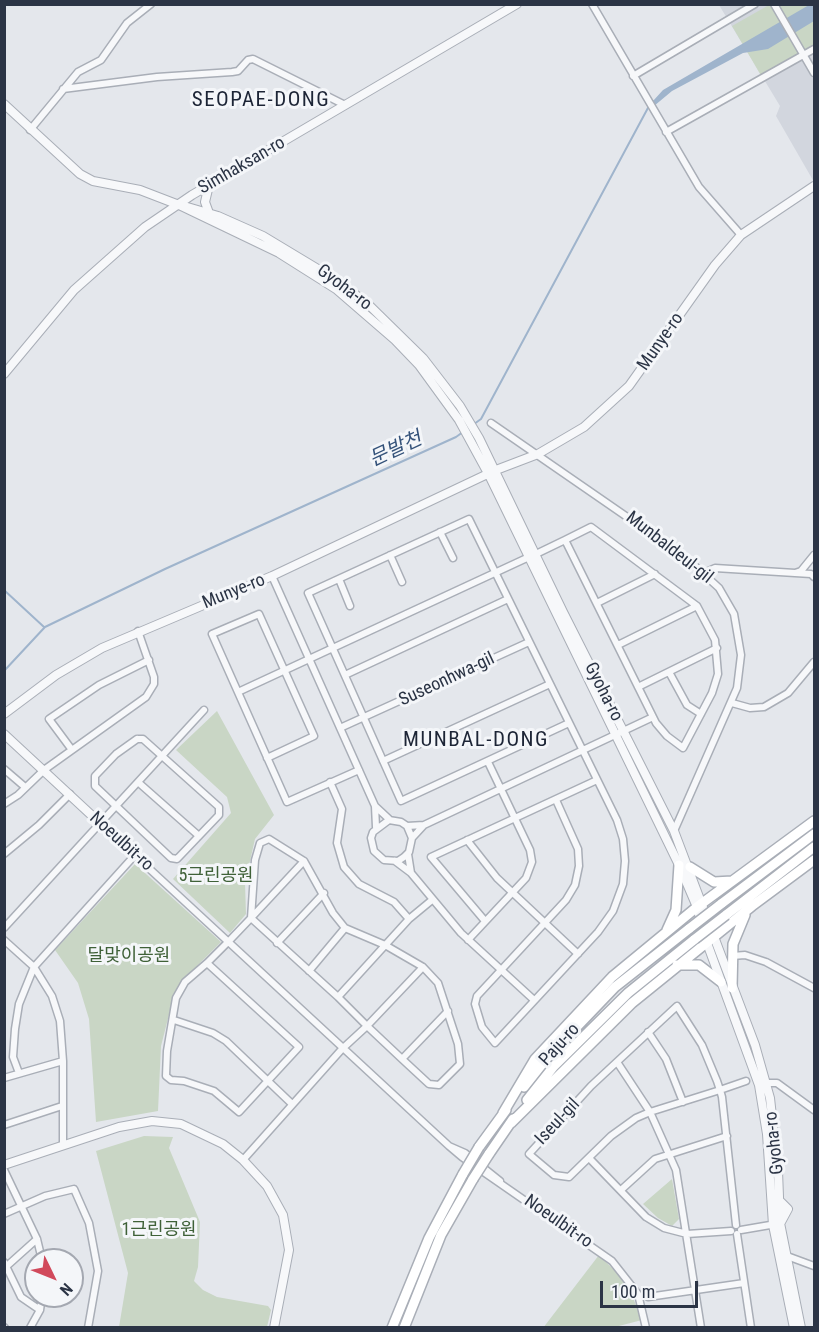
<!DOCTYPE html>
<html>
<head>
<meta charset="utf-8">
<style>
  body { margin:0 }
  #map { position:relative; width:819px; height:1332px; overflow:hidden; background:#e4e7ec; font-family:"Roboto Condensed",sans-serif }
  canvas { display:block }
  .frame { position:absolute; inset:0; border:6px solid #2b3445; pointer-events:none }
  .north { position:absolute; left:24px; top:1248px; width:60px; height:60px; box-sizing:border-box; background:#f4f6f9; border:2px solid #a4a8b1; border-radius:50%; rotate:133deg; font-size:16px; font-weight:700; line-height:24px; text-align:center; color:#2b3445 }
  .north::after { content:''; display:block; margin:auto; width:21px; height:27px; background:#d1495b; clip-path:polygon(50% 0,100% 100%,50% 72%,0 100%) }
  .scale { position:absolute; left:600px; top:1281px; width:98px; height:27px; box-sizing:border-box; border:3px solid #2b3445; border-top:0; padding-left:8px; font-size:18px; line-height:21px; white-space:nowrap; color:#2b3445; -webkit-text-stroke:4px #f4f6f9; paint-order:stroke }
</style>
</head>
<body>
<div id="map">
<canvas width="819" height="1332"></canvas>
<div class="frame"></div>
<div class="north">N</div>
<div class="scale">100 m</div>
</div>
<script>
const g = document.querySelector('canvas').getContext('2d');
g.lineJoin = 'round';
function fillPath(path, color) {
  g.fillStyle = color;
  g.fill(path, 'evenodd');
}
function toPath(rows) {
  const path = new Path2D();
  for (const r of rows) {
    path.moveTo(r[0], r[1]);
    for (let i = 2; i < r.length; i += 2) path.lineTo(r[i], r[i + 1]);
  }
  return path;
}
function trace(path, color, width, dash) {
  g.strokeStyle = color;
  g.lineWidth = width;
  g.lineCap = dash ? 'butt' : 'round';
  g.setLineDash(dash || []);
  g.stroke(path);
}
function label(font, color, halo, rows, align = 'center') {
  g.font = font + ' "Roboto Condensed","Noto Sans KR",sans-serif';
  g.lineWidth = 6;
  g.setLineDash([]);
  g.textBaseline = 'middle';
  g.strokeStyle = halo;
  g.fillStyle = color;
  for (const [text, x, y, turn = 0] of rows) {
    g.save();
    g.translate(x, y);
    g.rotate((+turn || 0) * Math.PI / 180);
    g.textAlign = isNaN(turn) ? turn : align;
    if (halo) g.strokeText(text, 0, 0);
    g.fillText(text, 0, 0);
    g.restore();
  }
}
const built = toPath([
  [719,5,814,5,814,182,776,116,780,106]
]);
const green = toPath([
  [769,5,814,5,814,49,763,79,732,26],
  [217,711,274,815,255,839,245,883,246,914,230,933,173,879,231,813,227,797,176,750],
  [135,864,221,942,180,983,174,995,161,1046,158,1111,96,1122,89,1019,78,983,55,950],
  [144,1136,173,1137,169,1148,200,1222,198,1267,194,1281,203,1290,217,1297,268,1306,271,1310,267,1327,119,1327,128,1273,96,1151],
  [672,1179,679,1219,672,1226,658,1218,643,1204],
  [599,1255,627,1283,642,1320,615,1327,543,1328]
]);
const water = toPath([
  [809,5,814,5,814,21,768,49,743,53,672,91,654,106,653,101,663,90]
]);
const stream = toPath([
  [4,590,44,627],
  [4,671,45,627,165,569,456,437,481,419,649,106,653,101]
]);
const minor = toPath([
  [592,4,699,187,741,235],
  [774,4,814,73],
  [633,76,755,4],
  [63,89,157,77,232,72,238,71,248,60,253,59,345,105],
  [30,130,78,72,101,60,127,23,151,4],
  [666,132,814,49],
  [491,423,685,557,719,588,734,614,741,655,737,688,674,831],
  [440,532,453,558],
  [536,554,565,540,591,527,697,606,715,640,718,674,712,693,683,748,667,736,656,723,565,540],
  [390,555,402,582],
  [704,573,715,568,811,574,814,577],
  [795,573,801,571,814,555],
  [272,576,375,806],
  [339,579,350,606],
  [597,603,655,574],
  [618,645,697,606],
  [669,672,687,705,701,714],
  [345,675,508,599],
  [638,687,717,648],
  [238,692,529,557],
  [732,703,750,708,764,707,788,693,814,662],
  [340,728,529,642],
  [137,739,143,739,219,807,219,815,177,859,171,858,95,786,95,776,116,754,137,739],
  [72,750,49,719,99,685,149,660],
  [267,758,314,736,259,614,212,634,287,802,359,770],
  [383,761,550,684],
  [4,769,25,787],
  [330,782,342,809,337,843,344,867,359,884,394,902,409,919],
  [139,783,199,836],
  [556,800,578,849,579,866,575,885,566,900,477,996,475,1004,482,1027,495,1043,598,932,613,911,623,884,625,861,623,839,617,820,469,519,308,593,401,801,569,723],
  [4,804,18,795,44,770,146,697,154,684,154,677,138,631],
  [101,824,449,1146],
  [424,825,653,717],
  [407,826,424,825,412,838,409,852,404,857,398,861,384,860,374,851,371,838,373,832,389,820,401,822,407,826,412,838],
  [376,827,375,806,390,820],
  [467,840,497,878,578,954],
  [4,854,39,825,70,794],
  [304,861,333,913,345,928,385,945,423,967],
  [395,861,411,873,408,854],
  [411,873,461,933,534,1000],
  [485,921,431,857,597,780],
  [4,928,204,710],
  [4,940,34,967,52,996,60,1021,63,1061,63,1145],
  [468,940,526,878,532,862,530,850,488,762],
  [277,943,324,893],
  [732,956,745,955,766,962,814,988],
  [207,963,230,940,251,918,304,861,269,839,260,843,255,860,251,918,338,997,367,1026,402,1059,429,1084,439,1085,460,1064,458,1044,438,983,423,967,367,1026,342,1049,243,1160],
  [207,963,299,1047,239,1112,214,1091,184,1081,171,1080,166,1076,167,1051,176,998,185,982,207,963],
  [309,971,345,928],
  [338,997,409,919,432,900],
  [174,1020,213,1033,226,1041,292,1104],
  [648,1032,666,1059,683,1102],
  [402,1059,448,1011],
  [617,1062,650,1112,676,1170,701,1328],
  [19,1073,13,1057,15,1029,19,1004,34,967,135,855],
  [4,1078,63,1061],
  [767,1083,777,1083,814,1110],
  [4,1125,62,1106],
  [589,1158,646,1217,664,1228,687,1234,731,1231],
  [4,1170,37,1239,42,1260],
  [500,1181,465,1153,449,1146,462,1157,612,1261,638,1294,646,1328],
  [621,1190,655,1159,727,1136],
  [4,1214,45,1196,74,1189,89,1223,98,1271,88,1328],
  [736,1225,722,1097,720,1090,717,1081,702,1045,677,1006,591,1086,529,1154,554,1175,569,1177,611,1136,636,1118,650,1112,720,1090,746,1081],
  [741,1230,776,1224],
  [737,1234,751,1328],
  [787,1256,814,1266],
  [4,1262,21,1297,40,1310],
  [8,1265,37,1239],
  [648,1297,744,1283],
  [4,1327,5,1328],
  [30,1328,40,1310,42,1296]
]);
const tertiary = toPath([
  [4,104,80,174,93,181,140,190,179,205,279,253,336,289,395,340,419,365,459,420,489,475,679,865,697,907,707,943,759,1085,767,1134,773,1225,794,1328],
  [184,206,218,216,263,236,341,283,371,307,423,358,460,406,479,438,563,612,674,831,755,1045,770,1098,778,1171,780,1223,801,1328],
  [209,213,205,202,209,185],
  [4,374,74,290,145,227,192,195,517,4],
  [4,714,56,675,102,648,272,576,496,470,538,454,584,427,629,386,715,265,741,235,814,186],
  [4,734,101,824],
  [4,1165,119,1127,152,1121,181,1124,223,1144,243,1160,267,1186,283,1215,289,1250,274,1328],
  [781,1202,788,1209,781,1222]
]);
const secondary = toPath([
  [690,867,714,882,732,881],
  [721,904,814,834],
  [726,915,814,847],
  [667,930,676,910,679,865],
  [677,965,699,965,721,982],
  [732,988,733,944,745,915],
  [524,1087,547,1058,615,987,690,928],
  [527,1100,554,1066,628,993,695,939],
  [503,1113,535,1059,612,977,697,907,814,821],
  [511,1123,632,1003,752,906,814,860],
  [479,1147,506,1110],
  [489,1154,513,1119],
  [392,1328,429,1238,463,1174],
  [404,1328,441,1235,473,1179]
]);
const secondaryBridge = toPath([
  [690,928,721,904],
  [695,939,726,915],
  [463,1174,479,1147],
  [473,1179,489,1154]
]);
const streetNames = [
  ["Simhaksan-ro",242,166,-30],
  ["Gyoha-ro",344,288,37],
  ["Munye-ro",661,342,-55],
  ["Munbaldeul-gil",669,548,38],
  ["Munye-ro",234,592,-22],
  ["Suseonhwa-gil",447,680,-25],
  ["Gyoha-ro",603,692,63],
  ["Noeulbit-ro",121,842,42],
  ["Paju-ro",560,1045,-48],
  ["Iseul-gil",558,1122,-47],
  ["Gyoha-ro",775,1143,-96],
  ["Noeulbit-ro",558,1222,35]
];
const parkNames = [
  ["5근린공원",216,876],
  ["달맞이공원",129,956],
  ["1근린공원",159,1230]
];
const waterNames = [
  ["문발천",396,450,-25]
];
const quarterNames = [
  ["SEOPAE-DONG",261,101],
  ["MUNBAL-DONG",476,741]
];
fillPath(built, '#d2d6de');
fillPath(green, '#c9d6c5');
fillPath(water, '#9fb4cc');
trace(stream, '#9fb4cc', 2);
trace(minor, '#a9aeb7', 9);
trace(tertiary, '#a9aeb7', 10);
trace(secondary, '#a9aeb7', 12);
trace(minor, '#f7f8fa', 6);
trace(tertiary, '#f7f8fa', 8);
trace(secondary, '#fff', 9);
trace(secondaryBridge, '#a9aeb7', 12, []);
trace(secondaryBridge, '#fff', 9);
label('18px', '#2b3445', '#f4f6f9', streetNames);
label('18px', '#3f6138', '#f4f6f9', parkNames);
label('italic 20px', '#34527a', '#f4f6f9', waterNames);
g.letterSpacing = '1.5px';
label('21px', '#1d2536', '#f4f6f9', quarterNames);
g.letterSpacing = '0px';
</script>
</body>
</html>
